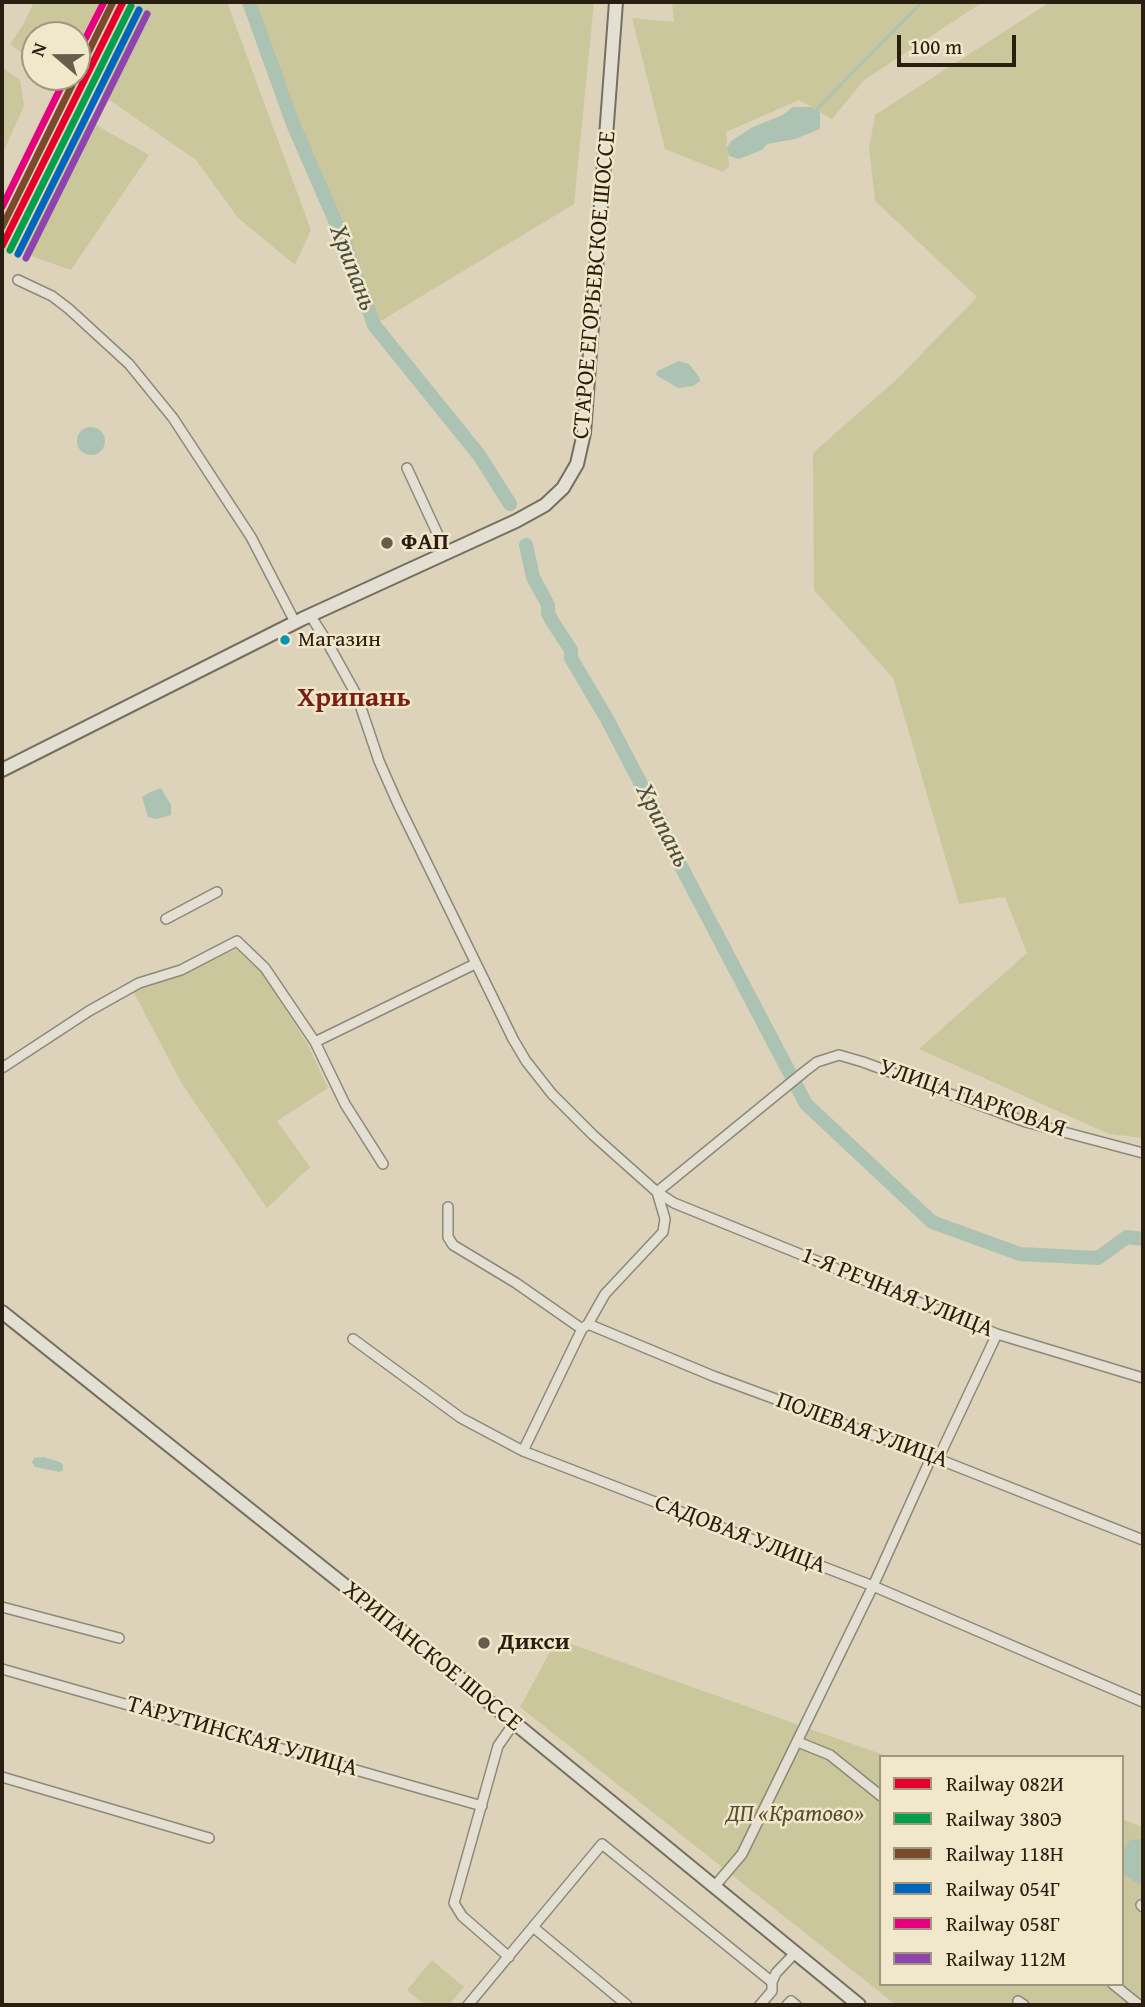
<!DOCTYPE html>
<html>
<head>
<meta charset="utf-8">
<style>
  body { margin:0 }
  #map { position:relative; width:1145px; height:2007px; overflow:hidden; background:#dcd3ba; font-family:"Gentium Book Plus",serif }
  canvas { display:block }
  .frame { position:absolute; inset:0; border:4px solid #291e10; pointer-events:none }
  .legend { position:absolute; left:879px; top:1755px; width:245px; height:231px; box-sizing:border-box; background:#f1e7ca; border:2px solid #a19780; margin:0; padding:9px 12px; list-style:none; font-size:21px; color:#291e10 }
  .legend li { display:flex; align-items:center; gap:14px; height:35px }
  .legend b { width:35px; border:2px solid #a19780 }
  .north { position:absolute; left:21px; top:21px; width:70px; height:70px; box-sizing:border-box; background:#f1e7ca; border:2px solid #a19780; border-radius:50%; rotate:290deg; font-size:19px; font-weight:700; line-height:28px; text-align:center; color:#291e10 }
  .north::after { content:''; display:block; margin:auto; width:24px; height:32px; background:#685d4c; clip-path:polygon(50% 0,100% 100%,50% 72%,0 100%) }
  .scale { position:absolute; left:897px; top:35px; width:119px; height:32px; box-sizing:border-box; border:4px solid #291e10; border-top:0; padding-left:9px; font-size:21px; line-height:24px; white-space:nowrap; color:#291e10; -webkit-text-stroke:5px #f1e7ca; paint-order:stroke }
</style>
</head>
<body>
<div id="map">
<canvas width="1145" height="2007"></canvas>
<div class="frame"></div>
<ul class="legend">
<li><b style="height:9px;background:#e4002b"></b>Railway 082И</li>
<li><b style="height:9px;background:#029f4e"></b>Railway 380Э</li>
<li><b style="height:9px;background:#7a4b2a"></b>Railway 118Н</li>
<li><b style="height:9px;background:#0065bd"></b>Railway 054Г</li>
<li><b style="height:9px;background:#e5007d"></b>Railway 058Г</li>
<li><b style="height:9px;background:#8e44ad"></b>Railway 112М</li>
</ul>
<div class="north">N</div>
<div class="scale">100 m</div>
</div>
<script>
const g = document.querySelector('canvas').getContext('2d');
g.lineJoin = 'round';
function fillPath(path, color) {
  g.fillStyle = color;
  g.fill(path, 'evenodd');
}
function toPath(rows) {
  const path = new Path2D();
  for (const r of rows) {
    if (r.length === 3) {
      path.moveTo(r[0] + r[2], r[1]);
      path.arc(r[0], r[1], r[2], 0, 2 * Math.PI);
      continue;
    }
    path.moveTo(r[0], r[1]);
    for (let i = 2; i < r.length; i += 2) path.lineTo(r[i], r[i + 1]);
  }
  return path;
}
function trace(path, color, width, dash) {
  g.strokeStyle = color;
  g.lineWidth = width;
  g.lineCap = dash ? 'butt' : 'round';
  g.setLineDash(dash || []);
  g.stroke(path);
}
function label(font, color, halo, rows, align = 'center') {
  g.font = font + ' "Gentium Book Plus",serif';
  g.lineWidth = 5;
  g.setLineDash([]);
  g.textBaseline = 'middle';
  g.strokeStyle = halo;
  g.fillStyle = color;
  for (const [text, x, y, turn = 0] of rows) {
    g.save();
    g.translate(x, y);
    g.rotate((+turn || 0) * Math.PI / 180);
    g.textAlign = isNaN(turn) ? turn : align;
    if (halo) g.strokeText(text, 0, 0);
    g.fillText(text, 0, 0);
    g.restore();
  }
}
const green = toPath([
  [34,2,100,2,77,45,77,35,35,35,35,62,10,44,23,25],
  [138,2,227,2,311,230,295,265,238,218,196,160,95,90],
  [249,2,594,2,574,204,374,325,343,239,293,124],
  [672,2,983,2,864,80,832,119,799,100,726,132,729,166,723,172,665,149,632,18,674,22],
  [1050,2,1143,2,1143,1138,1109,1134,919,1049,1027,953,1005,897,959,904,893,678,814,590,813,453,898,378,977,297,875,201,869,149,875,115],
  [3,68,20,80,24,106,2,155],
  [84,118,149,155,71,270,17,251],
  [236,949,263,974,308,1045,328,1088,277,1121,310,1167,267,1208,182,1084,133,991,182,974],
  [557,1639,889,1757,881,1757,881,1984,1122,1984,1122,1819,1143,1827,1143,2005,896,2005,520,1707],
  [432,1960,464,1987,449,2005,425,2005,407,1990]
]);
const water = toPath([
  [793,107,812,107,820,112,820,129,795,139,767,144,762,150,739,159,729,156,727,148,731,141,753,127,783,115],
  [679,361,689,364,699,377,700,381,693,386,678,388,656,375,657,371],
  [91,441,14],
  [161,788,171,805,171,815,157,819,148,817,142,797,150,792],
  [43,1457,60,1462,63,1465,63,1470,60,1472,35,1467,32,1462,34,1458],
  [1140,1839,1143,1841,1143,1881,1140,1885,1122,1873,1122,1851,1130,1840]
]);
const stream = toPath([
  [816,110,922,2]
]);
const river = toPath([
  [249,2,293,124,343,239,374,325,479,455,510,504],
  [526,545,533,577,548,605,548,613,552,621,571,650,571,658,607,719,662,824,663,832,806,1104,932,1222,1020,1254,1098,1258,1127,1237,1143,1239]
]);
const street = toPath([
  [18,280,52,296,69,309,129,364,173,418,251,537,295,622],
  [407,468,446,552],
  [310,615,326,640,357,696,379,761,398,804,513,1039,526,1061,552,1094,593,1135,657,1192,674,1203,997,1334,1143,1378],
  [166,919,217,892],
  [315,1042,475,964],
  [2,1068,89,1011,139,983,181,970,237,941,265,968,315,1042,345,1104,383,1164],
  [657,1192,804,1072,817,1062,839,1055,863,1062,1026,1122,1143,1153],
  [448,1207,448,1237,453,1245,516,1283,582,1329],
  [588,1324,605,1294,663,1232,665,1219,657,1192],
  [582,1329,588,1324,713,1376,938,1459,1143,1540],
  [353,1339,461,1418,523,1451,873,1586,1143,1702],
  [523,1451,582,1329],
  [938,1459,997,1334],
  [2,1607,119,1638],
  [2,1669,482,1806],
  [798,1742,830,1755,881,1796],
  [2,1777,209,1838],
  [714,1887,742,1854,873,1586,931,1458],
  [1141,1905,1143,1907],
  [533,1927,627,2005],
  [509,1957,462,1916,454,1903,498,1746,514,1723],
  [1113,1984,1139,2005],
  [1018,2001,1024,2005],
  [468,2005,602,1844,772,1982],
  [760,2005,772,1991,772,1982,776,1973,795,1953],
  [787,2005,791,2001,796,2005]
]);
const secondary = toPath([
  [2,770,302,619,516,521,545,505,563,488,577,464,584,433,616,2],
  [2,1312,423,1648,859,2005]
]);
const rail1 = toPath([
  [2,246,123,2]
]);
const rail2 = toPath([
  [10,250,131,6]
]);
const rail3 = toPath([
  [77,75,113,2],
  [2,227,76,77]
]);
const rail4 = toPath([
  [18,254,139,10]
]);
const rail5 = toPath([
  [77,55,104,2],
  [2,207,66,77]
]);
const rail6 = toPath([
  [26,258,147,14]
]);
const markers = [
  [387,543,7,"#685d4c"],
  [285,640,6,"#0694b2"],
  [484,1643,7,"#685d4c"]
];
const busNames = [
  ["Магазин",298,640]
];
const streetNames = [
  ["СТАРОЕ ЕГОРЬЕВСКОЕ ШОССЕ",595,285,-85],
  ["УЛИЦА ПАРКОВАЯ",972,1099,19],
  ["1-Я РЕЧНАЯ УЛИЦА",897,1293,22],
  ["ПОЛЕВАЯ УЛИЦА",862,1431,20],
  ["САДОВАЯ УЛИЦА",740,1535,21],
  ["ХРИПАНСКОЕ ШОССЕ",432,1657,39],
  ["ТАРУТИНСКАЯ УЛИЦА",242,1737,16]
];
const poiNames = [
  ["ФАП",401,543],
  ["Дикси",498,1643]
];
const parkNames = [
  ["ДП «Кратово»",795,1815]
];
const waterNames = [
  ["Хрипань",352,268,69],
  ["Хрипань",662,826,63]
];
const quarterNames = [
  ["Хрипань",354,699]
];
fillPath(green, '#cac79d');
fillPath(water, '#acc2b3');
trace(stream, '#acc2b3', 2.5);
trace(river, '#acc2b3', 14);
trace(street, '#8e8878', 12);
trace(secondary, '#756f61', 16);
trace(street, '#e3dfd3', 9);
trace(secondary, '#e3dfd3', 12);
trace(rail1, '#e4002b', 7);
trace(rail2, '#029f4e', 7);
trace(rail3, '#7a4b2a', 7);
trace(rail4, '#0065bd', 7);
trace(rail5, '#e5007d', 7);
trace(rail6, '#8e44ad', 7);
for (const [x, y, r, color] of markers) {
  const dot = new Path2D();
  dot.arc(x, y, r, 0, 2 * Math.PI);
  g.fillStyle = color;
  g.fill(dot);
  trace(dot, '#f1e7ca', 2.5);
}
label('22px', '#291e10', '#f1e7ca', busNames, 'left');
label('24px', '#291e10', '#f1e7ca', streetNames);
label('bold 24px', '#291e10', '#f1e7ca', poiNames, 'left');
label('italic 24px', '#554e33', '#f1e7ca', parkNames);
label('italic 26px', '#4a4d40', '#f1e7ca', waterNames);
label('bold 28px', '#7a1f14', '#f1e7ca', quarterNames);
</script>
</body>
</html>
